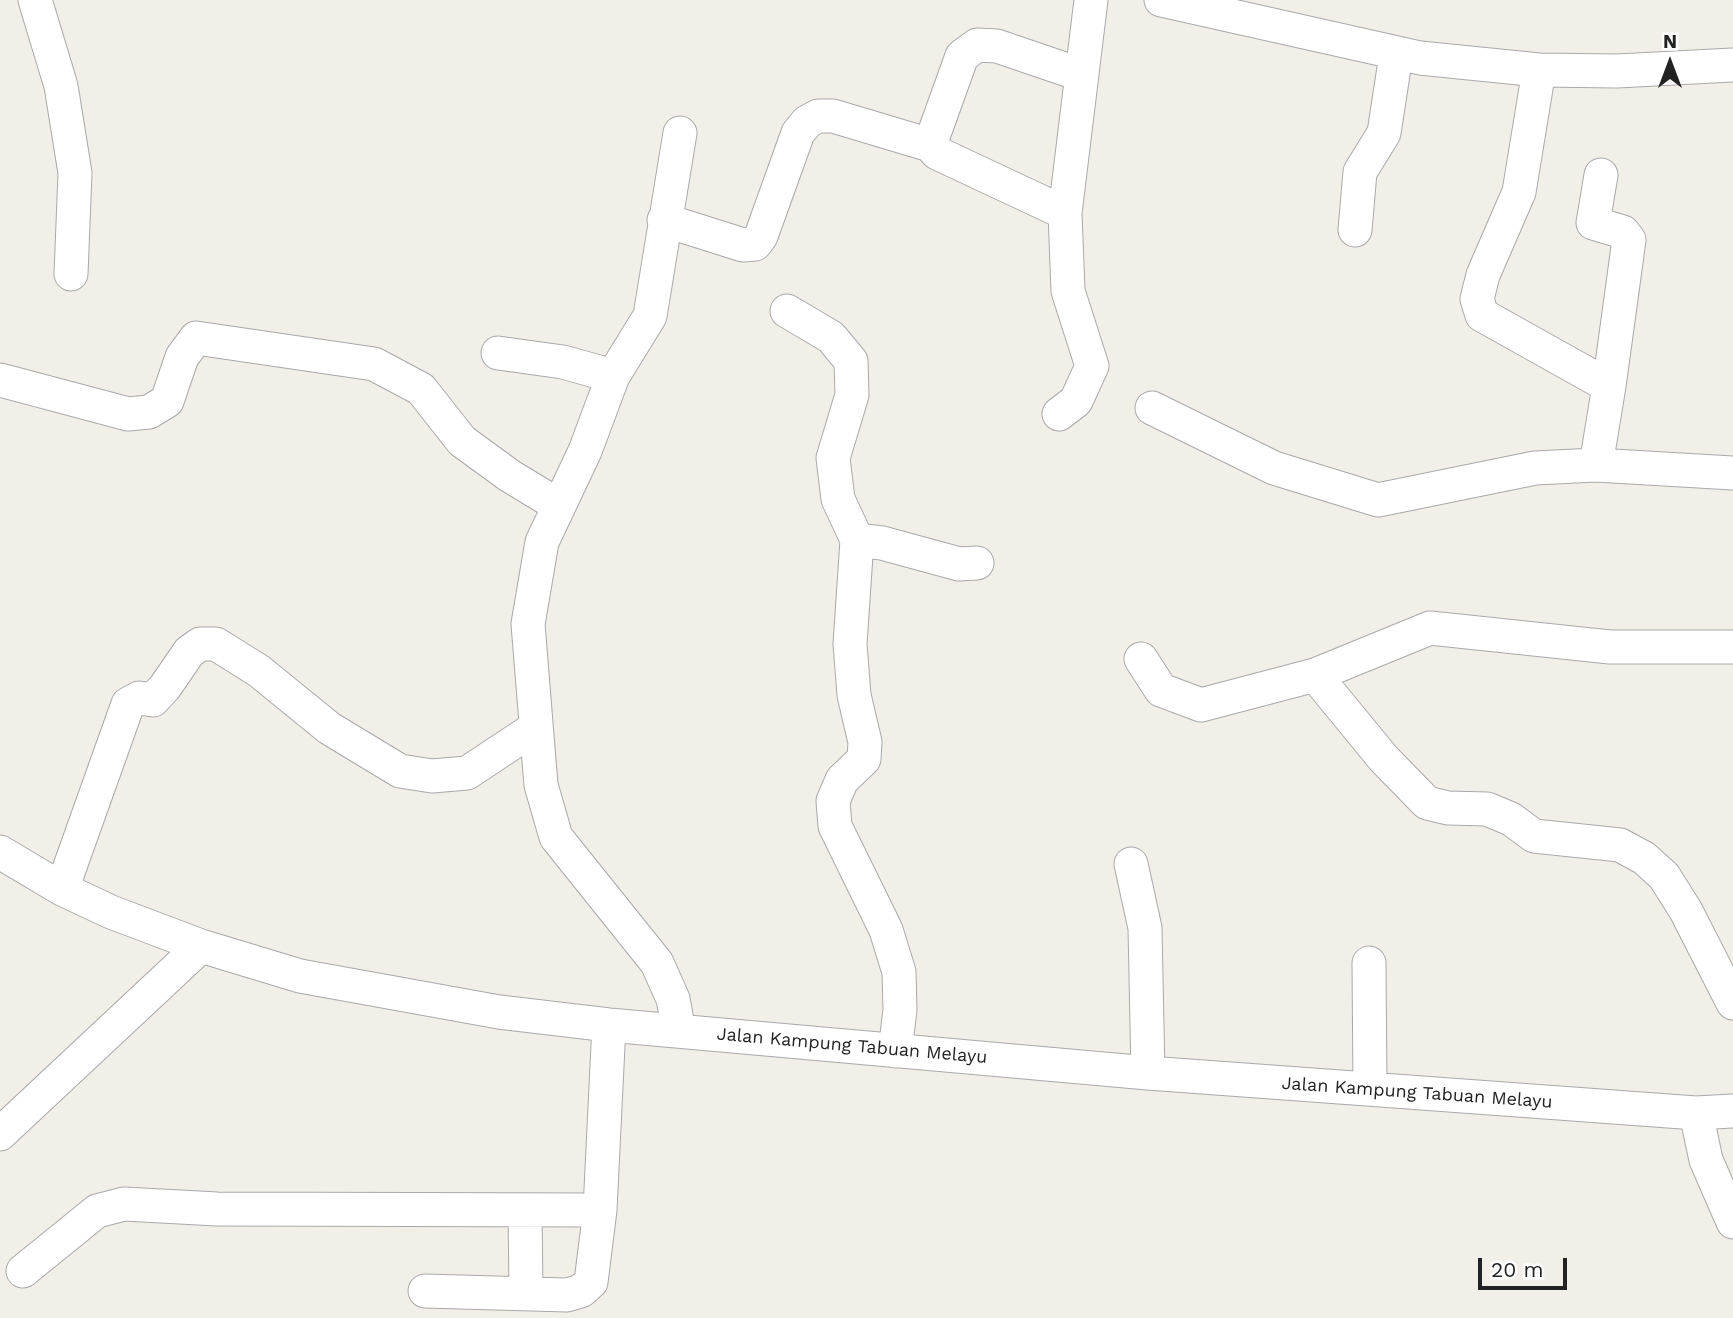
<!DOCTYPE html>
<html>
<head>
<meta charset="utf-8">
<style>
  body { margin:0 }
  #map { position:relative; width:1733px; height:1318px; overflow:hidden; background:#f2efe9; font-family:"Work Sans",sans-serif }
  canvas { display:block }
  .north { position:absolute; left:1635px; top:28px; width:70px; height:70px; -webkit-text-stroke:5px #fff; paint-order:stroke; rotate:0deg; font-size:19px; font-weight:700; line-height:28px; text-align:center; color:#222 }
  .north::after { content:''; display:block; margin:auto; width:24px; height:32px; background:#222; clip-path:polygon(50% 0,100% 100%,50% 72%,0 100%) }
  .scale { position:absolute; left:1478px; top:1258px; width:89px; height:32px; box-sizing:border-box; border:4px solid #222; border-top:0; padding-left:9px; font-size:21px; line-height:24px; white-space:nowrap; color:#222; -webkit-text-stroke:5px #fff; paint-order:stroke }
</style>
</head>
<body>
<div id="map">
<canvas width="1733" height="1318"></canvas>
<div class="north">N</div>
<div class="scale">20 m</div>
</div>
<script>
const g = document.querySelector('canvas').getContext('2d');
g.lineJoin = 'round';
function toPath(rows) {
  const path = new Path2D();
  for (const r of rows) {
    path.moveTo(r[0], r[1]);
    for (let i = 2; i < r.length; i += 2) path.lineTo(r[i], r[i + 1]);
  }
  return path;
}
function trace(path, color, width, dash) {
  g.strokeStyle = color;
  g.lineWidth = width;
  g.lineCap = dash ? 'butt' : 'round';
  g.setLineDash(dash || []);
  g.stroke(path);
}
function label(font, color, halo, rows, align = 'center') {
  g.font = font + ' "Work Sans",sans-serif';
  g.lineWidth = 7;
  g.setLineDash([]);
  g.textBaseline = 'middle';
  g.strokeStyle = halo;
  g.fillStyle = color;
  for (const [text, x, y, turn = 0] of rows) {
    g.save();
    g.translate(x, y);
    g.rotate((+turn || 0) * Math.PI / 180);
    g.textAlign = isNaN(turn) ? turn : align;
    if (halo) g.strokeText(text, 0, 0);
    g.fillText(text, 0, 0);
    g.restore();
  }
}
const minor = toPath([
  [35,0,61,86,75,173,71,274],
  [1161,0,1420,58,1539,70,1617,71,1733,65],
  [1539,70,1519,192,1483,275,1477,299,1482,315,1609,386,1596,465],
  [930,145,962,56,977,45,997,46,1082,75],
  [1601,175,1593,223,1623,232,1629,240,1609,386],
  [664,220,743,245,755,244,761,236,798,133,807,122,818,116,833,116,930,145,937,153,1065,213],
  [1355,230,1360,172,1384,133,1396,55],
  [787,311,831,337,851,361,852,395,833,458,838,499,857,540],
  [498,353,563,362,613,376],
  [0,380,128,414,149,412,167,401,182,357,196,338,374,364,421,389,462,441,510,476,558,505],
  [1152,408,1274,468,1378,500,1535,468,1596,465,1733,473],
  [1059,414,1076,401,1092,366,1068,291,1065,213,1091,0],
  [1141,659,1161,690,1201,705,1315,675,1430,628,1610,647,1733,647],
  [1315,675,1384,759,1427,803,1448,808,1487,809,1511,819,1534,836,1620,845,1644,858,1664,876,1686,911,1733,1003],
  [0,852,62,889,111,912,201,946,300,976,499,1012,609,1025,1148,1073,1696,1113,1733,1111],
  [1131,864,1145,928,1148,1073],
  [62,889,128,704,139,698,153,700,165,687,189,652,200,644,216,644,259,671,329,728,400,771,432,776,467,773,535,728],
  [1369,963,1370,1089],
  [679,1031,673,999,657,963,556,837,541,785,528,624,542,542,585,451,613,376,650,316,680,133],
  [895,1051,900,1010,899,972,886,930,835,826,833,801,842,780,864,759,865,742,854,695,850,644,857,540,882,543,959,564,977,563],
  [1696,1113,1706,1160,1733,1222],
  [0,1134,201,946],
  [525,1210,526,1293],
  [23,1271,97,1211,124,1204,217,1209,600,1210],
  [425,1291,567,1295,581,1291,591,1282,600,1210,609,1025]
]);
const streetNames = [
  ["Jalan Kampung Tabuan Melayu",852,1046,5],
  ["Jalan Kampung Tabuan Melayu",1417,1093,4]
];
trace(minor, '#a9a9a9', 35);
trace(minor, '#fff', 33);
label('18px', '#222', '#fff', streetNames);
</script>
</body>
</html>
